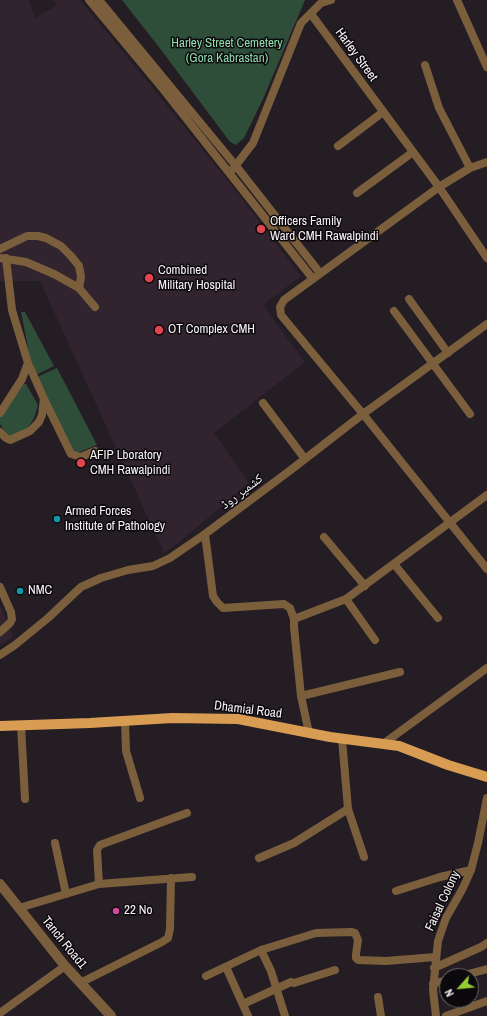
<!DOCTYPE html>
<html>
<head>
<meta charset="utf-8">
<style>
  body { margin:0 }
  #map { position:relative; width:487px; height:1016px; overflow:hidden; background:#251d24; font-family:"Archivo Narrow",sans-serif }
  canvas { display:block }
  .north { position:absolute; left:439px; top:968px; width:40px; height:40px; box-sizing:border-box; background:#0c090c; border:1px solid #6a6669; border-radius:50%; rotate:243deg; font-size:11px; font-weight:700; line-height:16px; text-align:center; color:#f6f1f5 }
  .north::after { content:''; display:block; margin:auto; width:14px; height:18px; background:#99cb35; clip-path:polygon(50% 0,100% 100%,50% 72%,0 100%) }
</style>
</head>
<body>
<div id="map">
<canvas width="487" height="1016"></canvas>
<div class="north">N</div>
</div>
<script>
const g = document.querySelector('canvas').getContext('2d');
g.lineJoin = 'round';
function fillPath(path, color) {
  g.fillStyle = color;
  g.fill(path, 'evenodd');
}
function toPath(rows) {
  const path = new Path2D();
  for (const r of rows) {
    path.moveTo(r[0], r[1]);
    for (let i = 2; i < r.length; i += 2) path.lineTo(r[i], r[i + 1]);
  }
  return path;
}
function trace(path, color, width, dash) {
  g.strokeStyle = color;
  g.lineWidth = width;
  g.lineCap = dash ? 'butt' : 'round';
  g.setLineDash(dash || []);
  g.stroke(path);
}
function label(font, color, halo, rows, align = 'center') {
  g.font = font + ' "Archivo Narrow","Noto Naskh Arabic",sans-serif';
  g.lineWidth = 3;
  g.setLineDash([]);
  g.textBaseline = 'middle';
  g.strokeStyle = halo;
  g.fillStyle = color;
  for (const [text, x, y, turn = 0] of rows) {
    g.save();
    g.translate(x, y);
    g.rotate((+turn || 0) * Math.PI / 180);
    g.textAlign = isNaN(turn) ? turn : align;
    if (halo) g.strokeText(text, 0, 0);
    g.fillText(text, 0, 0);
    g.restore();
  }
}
const built = toPath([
  [0,0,29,0,35,18,57,5,53,0,80,0,151,86,229,182,301,276,263,305,305,362,214,433,249,483,182,540,164,553,40,281,0,281],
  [0,605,13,637,0,645]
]);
const green = toPath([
  [122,0,305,0,263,99,244,138,236,145,230,142,162,51],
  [21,312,25,312,54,366,36,375,29,353],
  [57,368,97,445,77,453,73,452,37,377],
  [19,383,26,384,38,405,34,418,28,428,12,437,7,435,0,424,0,415]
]);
const minor = toPath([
  [89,0,163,89,313,279],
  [99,0,236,166,320,273],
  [457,0,487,67],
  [311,14,439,187,487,258],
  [425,65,439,108,470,168],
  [338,146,383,112],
  [487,162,470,168,439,187,284,300,280,307,281,315,363,414,487,569],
  [233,169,253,143,301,23,321,3,331,0],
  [357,193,413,152],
  [0,249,27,236,38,236,46,238,61,246,71,256,79,266,81,277,79,288],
  [0,258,26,262,54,274,79,288,95,307],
  [6,258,12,310,28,363,44,399,71,454,81,457,95,451],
  [409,299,448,353],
  [394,311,470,414],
  [263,403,305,459],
  [0,413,22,379,28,363],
  [0,432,6,438,10,440,30,431,39,422,42,415,44,399],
  [205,534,213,596,217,602,223,608,284,604,290,608,294,619,294,627,301,696,309,733],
  [324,537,365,586],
  [394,564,438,618],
  [0,587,11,612,12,619,10,623,0,632],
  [346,599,375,640],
  [294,619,346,599,487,495],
  [0,655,15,645,48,618,81,587,101,578,128,570,153,566,170,558,205,534,292,469,363,414,487,324],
  [301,696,400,672],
  [125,721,126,751,140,798],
  [21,725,25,799],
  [342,739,348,809,364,857],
  [383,744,487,668],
  [55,843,66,894],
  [259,858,294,843,348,809],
  [99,884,97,850,100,845,187,813],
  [396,891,440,877,471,870],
  [19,908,99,884,192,877],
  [261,950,271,971,285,1016],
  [226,967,248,1016],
  [434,968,481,947,487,943],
  [206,976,261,950,316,933,352,932,355,933,358,940,356,954,356,958,358,960,386,961,435,957],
  [461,976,487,969],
  [80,983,162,942,168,938,170,929,171,878],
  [433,984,447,980],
  [378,997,381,1016],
  [243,1004,291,982,294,983,335,970],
  [0,1013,65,966],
  [436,1016,433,990,438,941,446,918,463,888,471,870,478,843,487,798],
  [446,1016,487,1001]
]);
const tertiary = toPath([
  [0,884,65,966,111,1016]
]);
const primary = toPath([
  [0,726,90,723,172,718,238,719,330,737,399,746,448,765,487,777]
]);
const markers = [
  [261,229,5,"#e0444e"],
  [149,278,5,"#e0444e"],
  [159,330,5,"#e0444e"],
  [81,463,5,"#e0444e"],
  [57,519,4,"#0f9aa8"],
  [20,591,4,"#0f9aa8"],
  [116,911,4,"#d1479c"]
];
const parkNames = [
  ["Harley Street Cemetery",227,44],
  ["(Gora Kabrastan)",227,59]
];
const streetNames = [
  ["Harley Street",356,55,54],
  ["کشمیر روڈ",242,492,-37],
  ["Dhamial Road",248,710,7],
  ["Faisal Colony",443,901,-65],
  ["Tanch Road1",64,943,51]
];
const poiNames = [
  ["Officers Family",270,222],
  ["Ward CMH Rawalpindi",270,237],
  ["Combined",158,271],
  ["Military Hospital",158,286],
  ["OT Complex CMH",168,330],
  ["AFIP Lboratory",90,456],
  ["CMH Rawalpindi",90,471],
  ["Armed Forces",65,512],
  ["Institute of Pathology",65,527],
  ["NMC",28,591],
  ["22 No",124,911]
];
fillPath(built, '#31242f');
fillPath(green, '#2e4e39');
trace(minor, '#7b5f3d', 8);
trace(tertiary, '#7b5f3d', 10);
trace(primary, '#d89c53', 10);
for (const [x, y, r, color] of markers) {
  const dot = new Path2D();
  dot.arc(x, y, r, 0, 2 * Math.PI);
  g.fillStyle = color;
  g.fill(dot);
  trace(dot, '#0c090c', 1.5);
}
label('13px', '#90ddaa', '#0c090c', parkNames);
label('13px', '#f6f1f5', '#0c090c', streetNames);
label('13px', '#f6f1f5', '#0c090c', poiNames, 'left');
</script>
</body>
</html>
